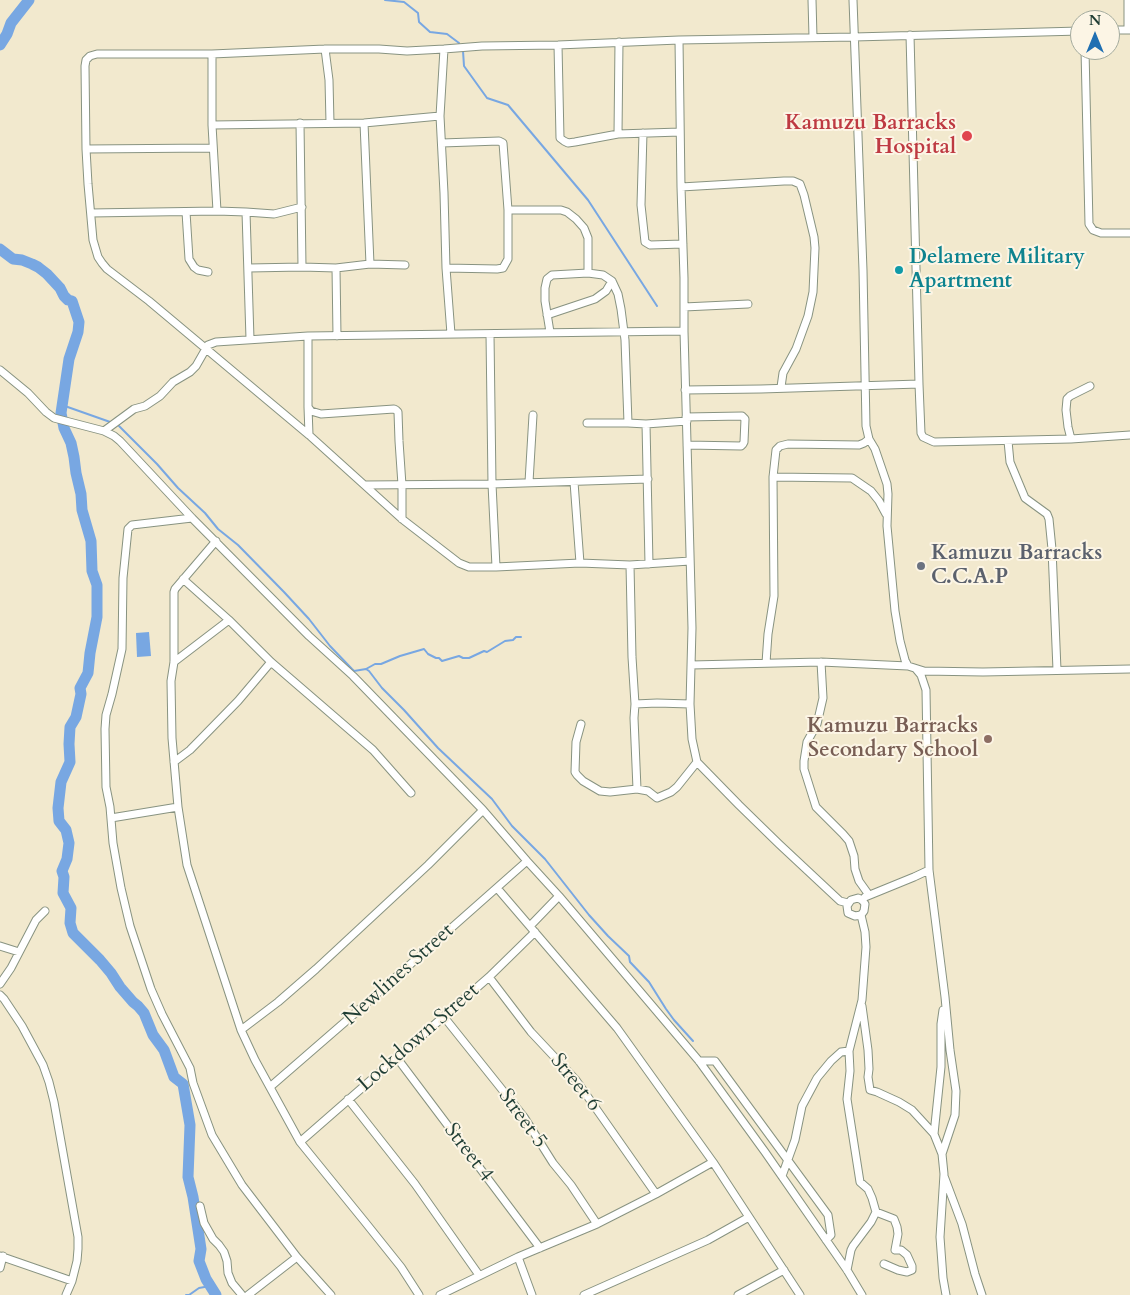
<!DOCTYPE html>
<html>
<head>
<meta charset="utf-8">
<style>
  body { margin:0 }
  #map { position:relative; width:1130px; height:1295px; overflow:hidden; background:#f2e9ce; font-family:Cardo,serif }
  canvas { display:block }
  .north { position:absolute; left:1070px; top:10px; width:50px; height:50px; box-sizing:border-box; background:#fcf5e5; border:1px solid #a4ab9e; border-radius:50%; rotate:0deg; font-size:14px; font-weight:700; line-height:20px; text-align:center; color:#1f3d34 }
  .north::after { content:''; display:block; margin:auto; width:18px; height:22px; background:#1f6fb2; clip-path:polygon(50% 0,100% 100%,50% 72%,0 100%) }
</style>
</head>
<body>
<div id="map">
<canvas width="1130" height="1295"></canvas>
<div class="north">N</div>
</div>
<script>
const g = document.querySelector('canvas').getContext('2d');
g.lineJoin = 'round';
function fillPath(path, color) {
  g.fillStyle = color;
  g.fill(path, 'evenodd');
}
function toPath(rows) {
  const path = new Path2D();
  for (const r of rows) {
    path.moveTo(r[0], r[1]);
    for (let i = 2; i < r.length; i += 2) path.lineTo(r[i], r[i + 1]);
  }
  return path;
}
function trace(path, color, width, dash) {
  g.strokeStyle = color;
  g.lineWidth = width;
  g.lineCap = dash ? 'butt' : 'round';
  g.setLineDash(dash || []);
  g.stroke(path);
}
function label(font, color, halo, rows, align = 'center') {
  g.font = font + ' Cardo,serif';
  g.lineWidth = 4;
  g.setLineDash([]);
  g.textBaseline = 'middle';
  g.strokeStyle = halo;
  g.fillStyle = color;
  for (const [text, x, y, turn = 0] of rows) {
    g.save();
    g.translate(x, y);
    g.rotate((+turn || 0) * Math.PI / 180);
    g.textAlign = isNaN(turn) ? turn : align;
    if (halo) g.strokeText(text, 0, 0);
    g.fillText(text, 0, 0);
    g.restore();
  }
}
const water = toPath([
  [149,632,151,656,137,657,136,633]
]);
const stream = toPath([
  [385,0,404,2,418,13,419,22,430,32,447,34,459,43],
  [463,51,464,66,487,98,508,105,588,200,657,306],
  [62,405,113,423],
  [119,426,157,464,178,488,205,513,218,529,238,545,284,592,309,619,330,646,352,669,354,671,366,669,369,671,382,688,404,710,438,748,492,799,512,826,545,859,589,915,608,936,629,956,630,962,649,982,666,1009,674,1020,693,1041],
  [366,669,375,664,381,664,400,656,424,649,428,654,436,658,439,658,442,661,459,656,463,658,469,658,484,651,487,652,505,641,513,640,516,637,521,637],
  [186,1295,189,1295,199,1288,210,1286]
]);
const river = toPath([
  [0,45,7,34,11,23,29,0],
  [0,249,13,259,22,260,32,264,38,267,47,274,60,288,64,296,68,300,72,301,79,322,78,332,69,359,61,413,64,428,71,443,74,457,76,473,81,494,82,510,91,541,92,571,97,585,97,617,90,653,88,673,80,688,81,694,76,717,70,727,69,744,70,762,61,782,58,808,59,821,66,830,69,843,67,859,62,871,64,877,63,893,71,908,70,923,73,933,100,960,111,973,120,987,133,1002,138,1006,144,1013,153,1035,164,1050,174,1077,183,1084,190,1125,188,1177,193,1197,201,1249,199,1261,206,1279,216,1295]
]);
const minor = toPath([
  [812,0,813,37],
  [853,0,863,270,866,426,869,439,875,449,887,484,888,494,887,526,895,611,900,641,905,660,908,666,924,671,983,672,1130,669],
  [1128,0,1128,30],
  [1110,30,1130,30],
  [910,35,919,384,921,433,923,437,934,442,1071,439,1130,435],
  [679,40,681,187,684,278,684,331,692,628,690,704,692,739,697,762,739,805,779,844,840,901,848,903],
  [558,45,560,138,564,141,568,143,575,142,618,134,680,132],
  [325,49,329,80,330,123],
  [444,49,440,116,444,193,446,268,451,334],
  [1085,50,1089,224,1093,230,1101,233,1130,233],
  [212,54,212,125,217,211],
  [300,123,302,267],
  [364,123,370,264],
  [212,125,364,123,440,116],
  [643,133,641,205,645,242,650,245,683,244],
  [618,134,619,42],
  [442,143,499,141,503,143,508,210,508,259,503,268,497,269,446,268],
  [86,149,213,148],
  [681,187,784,181,793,181,800,184,804,195,814,237,815,248,813,292,808,316,796,349,783,373,781,387],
  [508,210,561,210,567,212,576,219,584,228,588,238,588,273],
  [186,212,189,259,194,267,198,270,208,272],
  [246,212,250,339],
  [91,213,217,211,246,212,274,214,302,207],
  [249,268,302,267,336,268,370,264,405,265],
  [336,268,337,336],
  [684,307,748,304],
  [547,315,595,299,606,291,612,281],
  [550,332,545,301,545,288,547,279,552,275,588,273,603,275,612,281,618,294,621,309,625,340,628,423],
  [490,334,492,484,496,567],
  [308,336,308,407,311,411,321,414,394,409,396,410,398,412,399,441,402,485,402,519],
  [0,370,28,393,46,412,54,418,104,431,114,436,120,441,192,518,309,636,353,676,483,810,527,861,559,896,699,1061,765,1152,847,1270,862,1295],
  [685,390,761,389,919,384],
  [308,407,309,435],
  [686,417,742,416,745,419,744,442,743,444,741,446,687,445],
  [587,423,628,423,646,424,687,421],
  [646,424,649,564],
  [104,431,134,409,145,406,160,396,173,382,190,372,196,366,208,345,216,342,308,336,684,331],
  [1071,439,1068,427,1066,410,1067,399,1070,396,1090,386],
  [1008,441,1010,462,1025,498,1047,514,1049,519,1052,549,1057,670],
  [773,477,852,478,871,491,879,501,886,514],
  [529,482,533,415],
  [574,482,580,563],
  [365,485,492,484,648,479],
  [192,518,132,525,128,529,123,578,122,649,112,694,106,715,105,729,106,787,110,807,113,843,121,888,130,926,151,989,162,1014,190,1068,193,1083,212,1135,242,1185,297,1257,331,1295],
  [216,541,175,589,174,592,174,662,171,681,172,738,178,807,187,865,241,1030,255,1060,300,1142,365,1222,401,1267,419,1295],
  [690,561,630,565,580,563,496,567,469,567,459,563,402,519,309,435,149,301,107,269,102,263,98,257,93,240,88,184,86,149,85,66,86,60,90,56,97,54,212,54,325,49,379,49,407,51,444,49,482,46,558,45,679,40,854,37,1080,31],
  [630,565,632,657,635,704,634,718,637,789],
  [183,579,229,620,271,662,373,750,411,793],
  [174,662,229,620],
  [821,662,823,698,817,724,807,742,804,761,804,769,816,807,843,834,849,841,854,856,855,869,859,881,869,895],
  [766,663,768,634,774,596,773,477,776,450,780,446,788,444,859,445,864,443,869,439],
  [691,665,821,662,908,666],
  [916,669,921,675,926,690,929,870,945,997,950,1050,956,1091,955,1115,942,1154],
  [635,704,657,703,690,704],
  [581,724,576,742,575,772,577,775,583,781,600,791,610,792,637,789,648,791,657,798,671,792,677,787,697,762],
  [174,762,190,750,238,701,271,662],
  [111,818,178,807],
  [497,888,617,1028,713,1162,800,1295],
  [865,897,914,877,929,870],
  [530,926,559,896],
  [0,946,19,952],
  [489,977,531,1032,576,1080,656,1194],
  [0,984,11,968,36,920,45,911],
  [0,995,4,999,22,1026,43,1065,49,1082,54,1102,78,1237,78,1249,77,1261,72,1281,66,1295],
  [862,1006,868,1050,869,1069,868,1077,870,1090,877,1092,899,1102,912,1110,934,1134,942,1154,944,1174,940,1237,943,1278,946,1295],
  [444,1017,524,1117,553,1163,571,1185,597,1224],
  [241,1030,278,1002,316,969,428,865,483,810],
  [397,1058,540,1248],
  [699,1061,715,1061,828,1215,831,1235,826,1240],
  [270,1087,353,1015,527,861],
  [348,1099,415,1184,479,1275],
  [934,1134,941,1067,941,1024,943,1010],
  [300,1142,489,977,535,932],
  [782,1176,795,1140,802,1106,817,1078,831,1061,841,1052,849,1051],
  [944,1176,962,1224,975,1274,982,1295],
  [200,1206,204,1223,213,1239,219,1245,224,1252,227,1261,228,1273,232,1283,242,1295],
  [876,1212,894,1219,897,1227,898,1234,895,1250,901,1250,907,1255,912,1266,912,1270,907,1272,898,1270,884,1264],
  [0,1256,72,1281],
  [518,1257,532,1295],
  [0,1268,3,1256],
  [847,1270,851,1250,853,1246,871,1222,876,1212,872,1198,868,1189,860,1182,847,1099,850,1071,849,1051,862,1000,866,947,865,932,861,915,864,911,865,904,862,900,858,898,851,900,847,906,848,913,855,916,861,915],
  [248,1295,297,1257],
  [440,1295,518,1257,597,1224,656,1194,713,1162],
  [584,1295,708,1240,749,1217],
  [738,1295,784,1270]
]);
const markers = [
  [967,136,6,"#e0444e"],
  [899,270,5,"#0f9aa8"],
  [921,566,5,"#6b7280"],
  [988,739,5,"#8d6e63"]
];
const healthNames = [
  ["Kamuzu Barracks",956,124],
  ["Hospital",956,148]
];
const cultureNames = [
  ["Delamere Military",909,258],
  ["Apartment",909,282]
];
const worshipNames = [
  ["Kamuzu Barracks",931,554],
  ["C.C.A.P",931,578]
];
const educationNames = [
  ["Kamuzu Barracks",978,727],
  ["Secondary School",978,751]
];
const streetNames = [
  ["Newlines Street",399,975,-42],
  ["Lockdown Street",419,1038,-41],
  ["Street 6",575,1083,51],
  ["Street 5",522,1119,54],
  ["Street 4",468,1153,53]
];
fillPath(water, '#78a7e2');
trace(stream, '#78a7e2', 2);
trace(river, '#78a7e2', 11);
trace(minor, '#889381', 9);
trace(minor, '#fff', 7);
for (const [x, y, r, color] of markers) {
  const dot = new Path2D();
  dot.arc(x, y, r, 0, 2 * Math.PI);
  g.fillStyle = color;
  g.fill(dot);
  trace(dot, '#fcf5e5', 2);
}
label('bold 21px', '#be3a42', '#fcf5e5', healthNames, 'right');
label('bold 21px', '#0d838f', '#fcf5e5', cultureNames, 'left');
label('bold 21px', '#5b616d', '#fcf5e5', worshipNames, 'left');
label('bold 21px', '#785e54', '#fcf5e5', educationNames, 'right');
label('21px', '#1f3d34', '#fcf5e5', streetNames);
</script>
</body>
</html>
